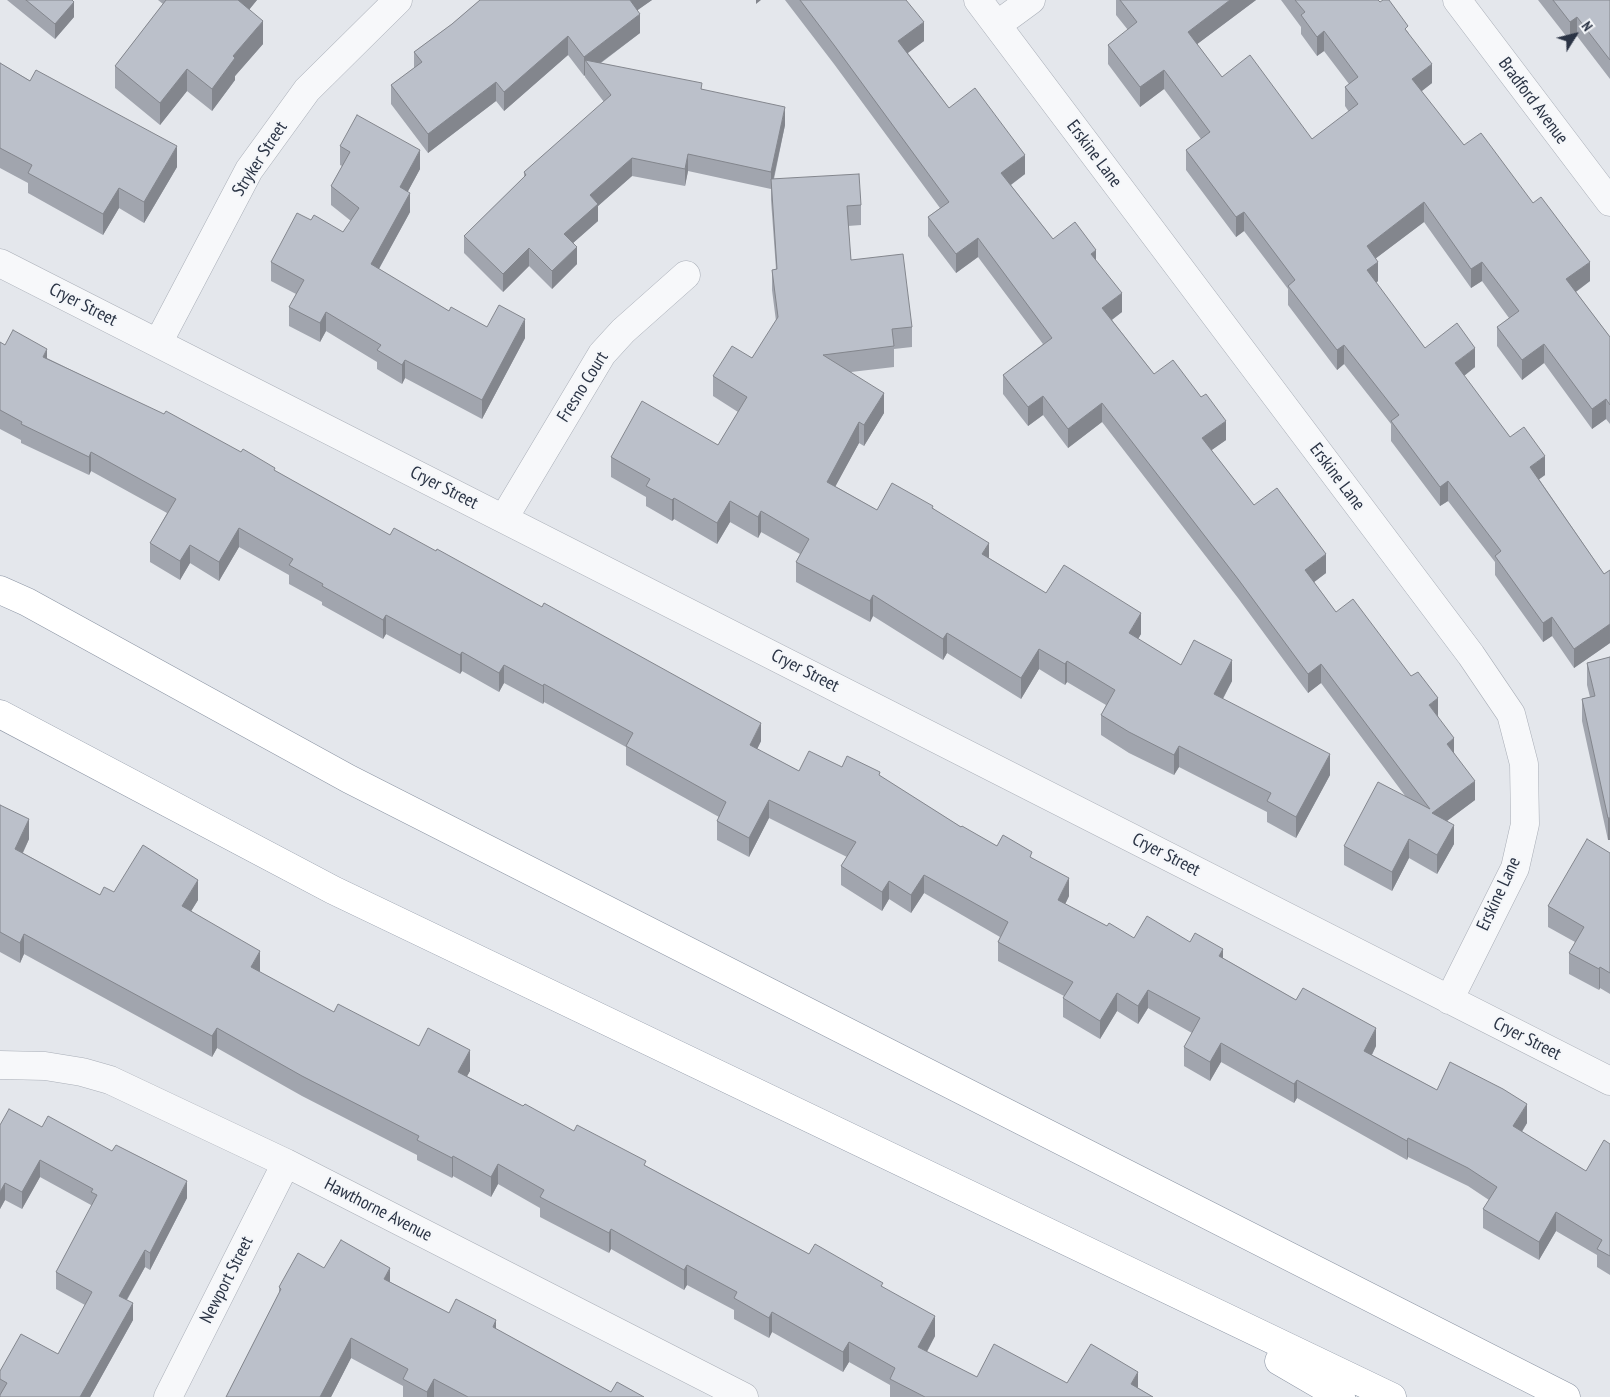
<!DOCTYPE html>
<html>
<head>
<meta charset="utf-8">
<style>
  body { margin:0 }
  #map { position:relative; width:1610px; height:1397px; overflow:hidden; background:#e4e7ec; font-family:"PT Sans Narrow",sans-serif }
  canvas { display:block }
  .north { position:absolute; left:1550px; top:10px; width:50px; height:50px; -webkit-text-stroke:4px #f4f6f9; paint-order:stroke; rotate:54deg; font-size:14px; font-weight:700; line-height:20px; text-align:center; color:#2b3445 }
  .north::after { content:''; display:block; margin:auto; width:18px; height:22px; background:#2b3445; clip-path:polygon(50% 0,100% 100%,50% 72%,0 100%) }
</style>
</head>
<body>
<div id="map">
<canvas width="1610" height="1397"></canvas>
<div class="north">N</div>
</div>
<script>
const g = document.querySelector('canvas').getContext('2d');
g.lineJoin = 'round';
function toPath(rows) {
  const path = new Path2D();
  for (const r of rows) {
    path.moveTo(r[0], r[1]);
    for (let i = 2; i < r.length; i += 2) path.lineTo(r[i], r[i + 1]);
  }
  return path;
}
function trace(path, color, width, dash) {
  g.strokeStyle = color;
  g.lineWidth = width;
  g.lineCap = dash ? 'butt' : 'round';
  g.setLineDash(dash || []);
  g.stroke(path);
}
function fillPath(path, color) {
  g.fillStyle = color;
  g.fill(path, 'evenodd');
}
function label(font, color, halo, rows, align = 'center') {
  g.font = font + ' "PT Sans Narrow",sans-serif';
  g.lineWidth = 4;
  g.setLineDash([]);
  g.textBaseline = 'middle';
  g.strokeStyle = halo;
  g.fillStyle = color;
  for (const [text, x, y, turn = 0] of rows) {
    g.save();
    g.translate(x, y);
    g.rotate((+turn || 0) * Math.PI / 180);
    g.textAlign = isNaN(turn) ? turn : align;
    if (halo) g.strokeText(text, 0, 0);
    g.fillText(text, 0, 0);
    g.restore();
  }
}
const minor = toPath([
  [978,0,1471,655,1511,714,1524,764,1525,824,1515,868,1449,1000],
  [1457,0,1610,202],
  [997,25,1031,0],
  [0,263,1610,1081],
  [158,343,249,170,307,90,398,0],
  [504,518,602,354,623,331,686,275],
  [0,1065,45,1066,82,1072,110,1080,286,1163,744,1397],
  [168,1397,286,1163]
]);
const motorway = toPath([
  [0,590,27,602,349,779,1566,1397],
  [0,714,333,890,1392,1397],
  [1279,1361,1341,1397]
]);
const wall = toPath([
  [7,0,72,0,74,17,55,39],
  [158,0,257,0,249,10,263,44,235,76,235,80,212,111,187,91,160,125,115,88,115,66,163,4],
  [480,0,652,0,637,10,640,33,601,63,702,89,785,125,774,179,861,205,861,225,848,226,851,260,912,327,912,347,894,349,894,367,851,372,884,413,864,446,859,443,835,486,877,510,933,508,989,558,1046,593,1141,634,1138,639,1181,665,1232,681,1223,699,1330,775,1296,838,1267,822,1267,812,1179,767,1174,775,1129,753,1101,735,1101,715,1106,705,1067,682,1065,685,1039,669,1021,699,947,653,943,660,873,616,870,622,796,582,796,562,800,554,761,532,758,538,730,522,717,544,674,519,672,521,646,506,646,497,611,477,611,457,718,445,738,412,713,396,713,376,752,358,776,321,772,290,772,270,776,269,771,200,771,189,688,171,685,186,632,176,598,206,598,221,573,243,577,264,552,289,529,266,503,292,464,253,464,236,524,177,524,172,604,102,585,77,585,75,584,76,568,55,504,111,496,101,428,153,391,104,391,85,414,68,414,52,452,24],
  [785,0,906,0,924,41,908,53,949,108,1025,174,1011,185,1053,239,1096,261,1122,312,1112,320,1154,374,1226,440,1211,450,1254,505,1326,573,1314,582,1336,612,1438,716,1475,800,1447,821,1454,844,1437,874,1409,858,1392,891,1344,865,1344,846,1406,797,1321,683,1308,693,1238,598,1102,422,1068,448,1043,415,1028,426,1003,394,1003,375,1043,344,978,257,956,273,928,236,928,217,940,208,834,64],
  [1116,0,1256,0,1197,44,1222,77,1312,139,1349,112,1345,106,1345,87,1349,84,1324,51,1317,56,1301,34,1301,27,1281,0,1378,0,1408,32,1432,83,1421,91,1464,145,1590,281,1576,292,1610,337,1610,424,1606,419,1592,429,1544,363,1522,380,1497,346,1497,327,1509,318,1482,281,1471,288,1424,222,1376,258,1378,281,1376,283,1425,348,1475,367,1464,376,1510,437,1545,475,1539,479,1604,574,1610,570,1610,643,1574,668,1552,636,1543,642,1495,575,1495,562,1448,501,1440,506,1391,441,1391,424,1344,364,1337,370,1288,305,1288,289,1244,231,1236,237,1186,170,1186,150,1201,139,1164,89,1140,107,1108,64,1108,45,1128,30,1116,15],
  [1538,0,1610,0,1610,79,1577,36,1570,41],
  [0,63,177,167,144,223,119,208,103,235,28,193,28,183,0,168],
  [340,146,420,169,408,191,410,212,379,269,449,311,487,327,525,338,482,419,405,378,402,384,377,369,377,362,326,331,320,342,289,326,289,307,296,294,271,281,271,262,311,220,343,232,351,221,331,205,331,186,342,166,340,165],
  [0,342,5,345,47,358,275,471,761,741,757,749,799,771,842,767,880,776,961,827,997,846,1032,858,1069,896,1065,904,1107,926,1134,938,1190,942,1223,958,1376,1046,1372,1055,1437,1090,1527,1123,1522,1132,1586,1171,1610,1144,1610,1275,1597,1267,1597,1255,1556,1231,1539,1260,1483,1228,1483,1209,1489,1200,1468,1186,1408,1157,1407,1160,1297,1098,1294,1103,1221,1062,1210,1081,1184,1066,1184,1047,1192,1033,1148,1008,1138,1024,1117,1011,1100,1039,1063,1017,1063,998,1064,996,998,961,998,942,1000,937,924,893,911,913,889,899,882,911,841,885,841,866,847,857,769,818,749,857,717,840,717,821,719,817,626,765,626,747,544,702,543,704,504,683,499,692,462,671,460,674,386,634,383,639,322,605,322,602,289,584,289,575,239,547,219,581,190,563,180,580,150,562,150,543,167,513,91,471,89,475,21,443,21,440,0,429],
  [1610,657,1610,840,1608,840,1582,721,1582,699,1590,697,1587,685,1587,663],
  [0,805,29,839,23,853,100,895,114,892,198,900,191,911,260,971,259,972,334,1012,419,1046,470,1071,467,1076,523,1106,646,1166,809,1254,883,1287,935,1336,927,1352,977,1377,1067,1383,1138,1388,1153,1397,890,1397,890,1385,849,1362,843,1372,772,1332,769,1338,734,1319,734,1310,687,1285,684,1290,611,1249,609,1253,540,1217,540,1208,498,1184,491,1197,453,1176,452,1178,417,1160,417,1155,302,1096,217,1048,212,1057,24,954,20,963,0,952],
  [1610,853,1610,994,1600,988,1599,990,1569,974,1569,953,1575,942,1548,927,1548,906],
  [0,1125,42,1127,187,1198,150,1270,145,1267,127,1300,133,1320,90,1397,0,1397,0,1371,58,1354,85,1305,56,1289,56,1272,91,1207,91,1205,40,1177,22,1209,5,1200,0,1209],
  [324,1268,390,1282,449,1313,496,1329,611,1392,644,1397,403,1397,403,1386,351,1358,331,1397,226,1397,279,1293,279,1287]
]);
const shadedWall = toPath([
  [238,0,257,0,238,23],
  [628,0,652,0,628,17],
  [756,0,761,0,756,4],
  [1230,0,1256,0,1188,51,1188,32],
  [74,2,74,17,55,39,55,24],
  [640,14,640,33,592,69,585,60,585,75,584,76,584,57],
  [1577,17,1577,36,1570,41,1570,22],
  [263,21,263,44,235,76,235,80,212,111,212,89,233,56],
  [924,22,924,41,898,60,898,41],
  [1324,31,1324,51,1317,56,1317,37],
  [568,36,568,55,504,111,504,92],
  [1432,64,1432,83,1412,99,1412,79],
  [187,69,187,91,160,125,160,103],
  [1164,70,1164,89,1140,107,1140,87],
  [496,82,496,101,428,153,428,134],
  [785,107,785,125,771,190,771,172],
  [177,146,177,167,144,223,144,202],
  [420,150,420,169,400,206,400,187],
  [688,154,688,171,685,186,685,169],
  [1025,155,1025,174,1001,192,1001,173],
  [632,158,632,176,598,206,598,221,564,251,564,234,590,195],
  [119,188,119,208,103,235,103,214],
  [410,193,410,212,371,283,371,264],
  [1424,202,1424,222,1367,265,1367,246],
  [1244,212,1244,231,1236,237,1236,217],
  [978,238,978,257,956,273,956,254],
  [577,247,577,264,552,289,552,271],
  [529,248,529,266,503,292,503,274],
  [1096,250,1096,269,1091,254],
  [1378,262,1378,281,1367,290,1367,270],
  [1482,262,1482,281,1471,288,1471,269],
  [1590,262,1590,281,1566,299,1566,279],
  [1122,293,1122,312,1102,327,1102,308],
  [326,312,326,331,320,342,320,323],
  [525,319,525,338,482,419,482,400],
  [1544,344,1544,363,1522,380,1522,360],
  [1344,345,1344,364,1337,370,1337,350],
  [1475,348,1475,367,1455,383,1455,363],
  [47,349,47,368,43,357],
  [405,360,405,378,402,384,402,365],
  [884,393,884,413,864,446,864,425],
  [1043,396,1043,415,1028,426,1028,407],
  [1606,399,1606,419,1592,429,1592,409],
  [1102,403,1102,422,1068,448,1068,429],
  [1226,421,1226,440,1202,457,1202,438],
  [859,422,859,443,827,502,827,482],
  [91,452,91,471,89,475,89,457],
  [1545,456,1545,475,1530,486,1530,467],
  [1448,481,1448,501,1440,506,1440,487],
  [674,498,674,519,672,521,672,500],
  [730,501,730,522,717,544,717,523],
  [761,511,761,532,758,538,758,517],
  [239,528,239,547,219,581,219,562],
  [989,543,989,564,982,554],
  [190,545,190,563,180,580,180,561],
  [1326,554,1326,573,1305,589,1305,570],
  [873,595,873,616,870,622,870,601],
  [1141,613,1141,634,1129,654,1129,633],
  [386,615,386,634,383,639,383,620],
  [1552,617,1552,636,1543,642,1543,623],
  [1610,624,1610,643,1574,668,1574,649],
  [947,633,947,653,943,660,943,639],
  [1039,649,1039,669,1021,699,1021,678],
  [462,652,462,671,460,674,460,655],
  [1232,660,1232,681,1214,715,1214,694],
  [1067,661,1067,682,1065,685,1065,664],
  [1321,664,1321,683,1308,693,1308,674],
  [504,665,504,683,499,692,499,673],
  [544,684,544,702,543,704,543,686],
  [1438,698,1438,717,1429,705],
  [761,723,761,741,750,764,750,745],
  [1454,738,1454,757,1447,744],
  [1179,746,1179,767,1174,775,1174,755],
  [1330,754,1330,775,1296,838,1296,817],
  [1475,781,1475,800,1432,832,1432,813],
  [769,800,769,818,749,857,749,838],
  [1608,818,1610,818,1610,840,1608,840],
  [29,819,29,839,15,869,15,849],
  [1454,825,1454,844,1437,874,1437,855],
  [1409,839,1409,858,1392,891,1392,872],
  [924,875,924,893,911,913,911,895],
  [1069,878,1069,896,1058,919,1058,900],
  [198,880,198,900,182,926,182,906],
  [889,881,889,899,882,911,882,892],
  [24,934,24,954,20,963,20,943],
  [1223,949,1223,968,1219,956],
  [260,951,260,971,251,987,251,967],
  [1600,967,1600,988,1599,990,1599,969],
  [1148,990,1148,1008,1138,1024,1138,1006],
  [1117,993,1117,1011,1100,1039,1100,1021],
  [217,1028,217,1048,212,1057,212,1036],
  [1376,1028,1376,1046,1364,1070,1364,1051],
  [1221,1043,1221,1062,1210,1081,1210,1062],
  [470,1050,470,1071,458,1092,458,1072],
  [1297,1080,1297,1098,1294,1103,1294,1084],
  [1527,1104,1527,1123,1513,1145,1513,1126],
  [1408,1138,1408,1157,1407,1160,1407,1141],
  [453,1156,453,1176,452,1178,452,1158],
  [40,1160,40,1177,22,1209,22,1192],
  [498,1164,498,1184,491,1197,491,1177],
  [187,1181,187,1198,150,1270,150,1253],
  [5,1183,5,1200,0,1209,0,1192],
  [1556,1212,1556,1231,1539,1260,1539,1242],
  [611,1229,611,1249,609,1253,609,1233],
  [145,1250,145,1267,119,1313,119,1296],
  [687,1265,687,1285,684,1290,684,1270],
  [390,1268,390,1288,384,1279],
  [133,1303,133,1320,90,1397,80,1397],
  [772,1312,772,1332,769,1338,769,1318],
  [935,1316,935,1336,918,1368,918,1347],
  [496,1320,496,1340,493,1327],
  [351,1338,351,1358,331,1397,320,1397],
  [849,1342,849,1362,843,1372,843,1352],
  [1138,1372,1138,1392,1131,1384],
  [434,1379,434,1397,427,1397,427,1392]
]);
const building = toPath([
  [26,0,72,0,74,2,55,24,26,0],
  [166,0,238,0,263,21,233,56,235,58,212,89,187,69,160,103,115,66,166,0],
  [480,0,630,0,640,14,584,57,568,36,504,92,496,82,428,134,391,85,422,62,414,52,452,24,480,0],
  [800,0,906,0,924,22,898,41,949,108,975,88,1025,155,1001,173,1053,239,1075,222,1096,250,1091,254,1122,293,1102,308,1154,374,1173,360,1201,397,1206,394,1226,421,1202,438,1254,505,1277,488,1326,554,1305,570,1336,612,1353,599,1411,676,1418,672,1438,698,1429,705,1454,738,1447,744,1475,781,1432,813,1454,825,1437,855,1409,839,1392,872,1344,846,1378,782,1430,809,1321,664,1308,674,1238,579,1102,403,1068,429,1043,396,1028,407,1003,375,1052,338,978,238,956,254,928,217,949,202,834,45,800,0],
  [1120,0,1230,0,1188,32,1222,77,1250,55,1312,139,1358,104,1345,87,1358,77,1324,31,1317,37,1301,15,1305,12,1295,0,1378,0,1380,2,1383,0,1389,0,1408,26,1405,29,1432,64,1412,79,1464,145,1481,133,1533,203,1541,197,1590,262,1566,279,1610,337,1610,405,1606,399,1592,409,1544,344,1522,360,1497,327,1519,311,1482,262,1471,269,1424,202,1367,246,1378,262,1367,270,1425,348,1457,323,1475,348,1455,363,1510,437,1524,427,1545,456,1530,467,1604,574,1610,570,1610,624,1574,649,1552,617,1543,623,1495,556,1501,551,1448,481,1440,487,1391,421,1399,415,1344,345,1337,350,1288,286,1295,280,1244,212,1236,217,1186,150,1210,132,1164,70,1140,87,1108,45,1137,22,1120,0],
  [1553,0,1610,0,1610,60,1577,17,1570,22,1553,0],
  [585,60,702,83,701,89,785,107,771,172,688,154,685,169,632,158,590,195,598,204,564,234,577,247,552,271,529,248,503,274,464,236,526,175,524,172,611,95,585,60],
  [0,63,30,81,36,70,177,146,144,202,119,188,103,214,28,173,32,165,0,148,0,63],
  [357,115,420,150,400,187,410,193,371,264,449,311,451,307,487,327,499,305,525,319,482,400,405,360,402,365,377,350,381,345,326,312,320,323,289,307,304,280,271,262,297,213,311,220,314,215,343,232,359,208,331,186,350,152,340,146,357,115],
  [859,174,861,205,847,206,851,260,903,254,912,327,892,329,894,346,823,355,884,393,864,425,859,422,827,482,877,510,892,483,933,506,932,508,989,543,982,554,1046,593,1064,565,1141,613,1129,633,1181,665,1194,640,1232,660,1214,694,1330,754,1296,817,1267,801,1271,793,1179,746,1174,755,1129,732,1101,715,1115,690,1067,661,1065,664,1039,649,1021,678,947,633,943,639,873,595,870,601,796,562,809,539,761,511,758,517,730,501,717,523,674,498,672,500,646,486,650,479,611,457,642,401,718,445,747,397,713,376,732,346,752,358,778,317,772,270,777,269,771,179,859,174],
  [13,330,47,349,43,357,164,414,166,411,241,452,243,449,275,468,274,470,390,535,394,528,436,551,437,549,542,607,544,603,761,723,750,745,799,771,809,751,842,767,847,756,880,772,879,775,961,827,962,826,997,846,1003,835,1032,852,1030,857,1069,878,1058,900,1107,926,1109,923,1134,938,1147,916,1190,942,1195,933,1223,949,1219,956,1296,1000,1303,988,1376,1028,1364,1051,1437,1090,1450,1062,1503,1089,1527,1104,1513,1126,1586,1171,1604,1140,1610,1144,1610,1256,1597,1249,1602,1240,1556,1212,1539,1242,1483,1209,1497,1187,1468,1168,1408,1138,1407,1141,1297,1080,1294,1084,1221,1043,1210,1062,1184,1047,1200,1018,1148,990,1138,1006,1117,993,1100,1021,1063,998,1073,982,998,942,1008,922,924,875,911,895,889,881,882,892,841,866,856,842,769,800,749,838,717,821,726,802,626,746,633,733,544,684,543,686,504,665,499,673,462,652,460,655,386,615,383,620,322,586,323,584,289,565,293,559,239,528,219,562,190,545,180,561,150,543,176,499,91,452,89,457,21,424,22,422,0,410,0,342,5,345,13,330],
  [1610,657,1610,818,1608,818,1582,699,1595,696,1587,663,1610,657],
  [0,805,29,819,15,849,100,895,104,887,114,892,143,845,198,880,182,906,260,951,251,967,334,1012,338,1004,419,1046,428,1028,470,1050,458,1072,523,1106,525,1104,574,1131,577,1125,646,1161,644,1165,809,1254,815,1244,883,1283,881,1286,935,1316,918,1347,977,1377,994,1344,1067,1383,1091,1344,1138,1372,1131,1384,1153,1397,925,1397,890,1379,895,1368,849,1342,843,1352,772,1312,769,1318,734,1298,737,1292,687,1265,684,1270,611,1229,609,1233,540,1197,544,1190,498,1164,491,1177,453,1156,452,1158,417,1140,419,1136,302,1076,217,1028,212,1036,24,934,20,943,0,932,0,805],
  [1587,839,1610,853,1610,973,1600,967,1599,969,1569,953,1584,927,1548,906,1587,839],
  [9,1109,42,1127,48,1116,112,1151,116,1145,187,1181,150,1253,145,1250,119,1296,133,1303,80,1397,0,1397,0,1395,7,1383,0,1379,0,1371,21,1334,58,1354,92,1292,56,1272,97,1195,91,1192,93,1189,40,1160,22,1192,5,1183,0,1192,0,1125,9,1109],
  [341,1240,390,1268,384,1279,449,1313,456,1299,496,1320,493,1327,611,1392,617,1382,644,1397,468,1397,434,1379,427,1392,403,1379,408,1369,351,1338,320,1397,226,1397,281,1289,279,1287,298,1253,324,1268,341,1240]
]);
const streetNames = [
  ["Bradford Avenue",1533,101,53],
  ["Erskine Lane",1094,154,53],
  ["Stryker Street",260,159,-57],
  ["Cryer Street",83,305,27],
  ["Fresno Court",583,387,-58],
  ["Erskine Lane",1337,477,53],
  ["Cryer Street",444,488,27],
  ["Cryer Street",805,671,27],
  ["Cryer Street",1166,855,27],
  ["Erskine Lane",1499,894,-65],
  ["Cryer Street",1527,1039,27],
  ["Hawthorne Avenue",378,1210,27],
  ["Newport Street",227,1280,-63]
];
trace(minor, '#a9aeb7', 29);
trace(motorway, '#8b94a3', 29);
trace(minor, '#f7f8fa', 28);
trace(motorway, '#fff', 28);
fillPath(wall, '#a1a5ae');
fillPath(shadedWall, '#83868d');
fillPath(building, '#bbc0ca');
trace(building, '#83868d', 1);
label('18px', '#2b3445', '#f4f6f9', streetNames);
</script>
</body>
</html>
